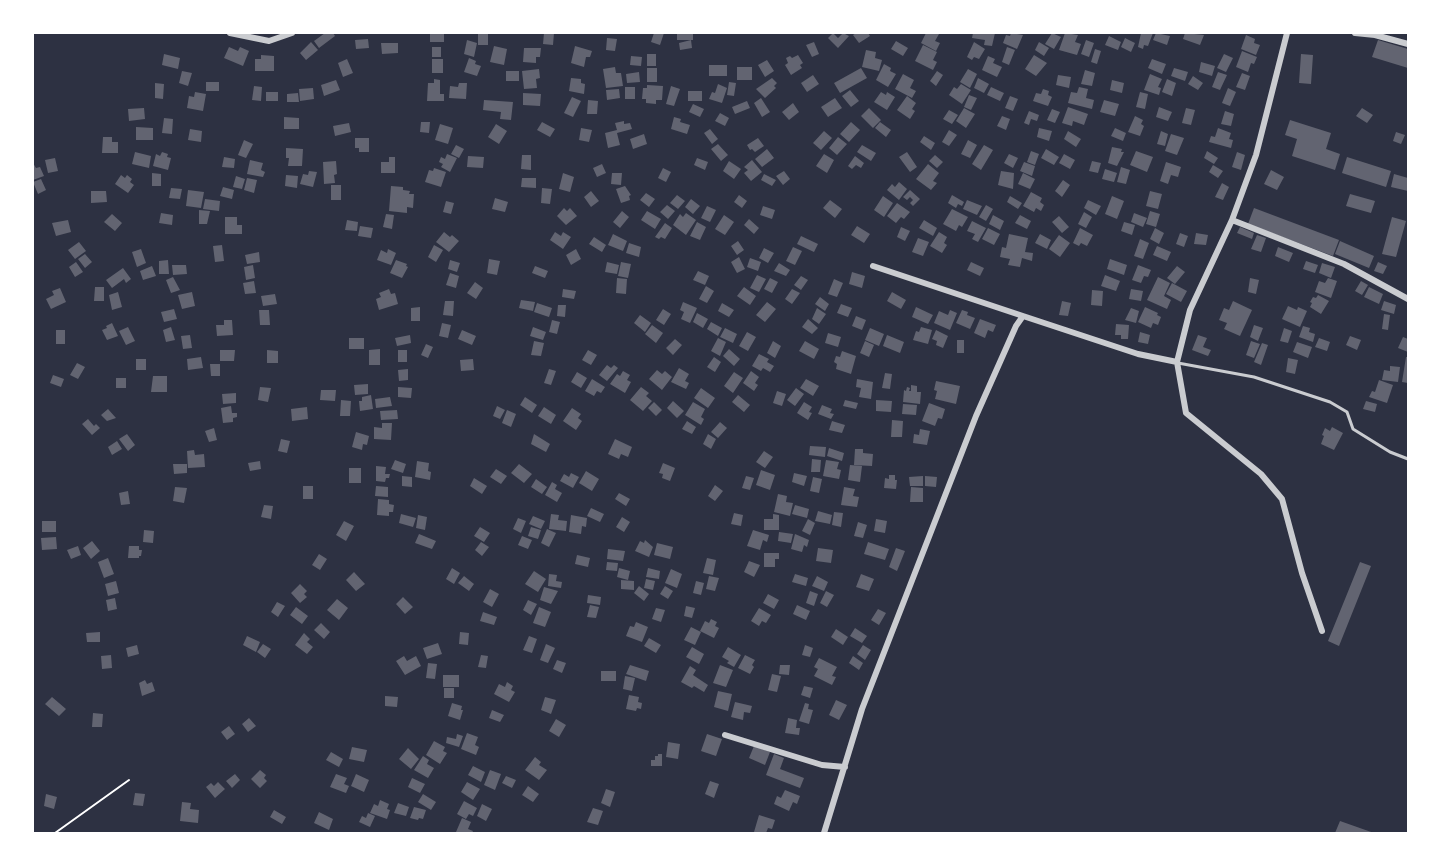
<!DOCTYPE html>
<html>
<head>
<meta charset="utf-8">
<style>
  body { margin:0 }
  #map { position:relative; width:1441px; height:866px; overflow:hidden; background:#2d3142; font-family:"Playfair Display",serif }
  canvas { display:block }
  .frame { position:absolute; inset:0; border:34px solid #fff; pointer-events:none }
</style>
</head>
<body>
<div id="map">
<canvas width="1441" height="866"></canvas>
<div class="frame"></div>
</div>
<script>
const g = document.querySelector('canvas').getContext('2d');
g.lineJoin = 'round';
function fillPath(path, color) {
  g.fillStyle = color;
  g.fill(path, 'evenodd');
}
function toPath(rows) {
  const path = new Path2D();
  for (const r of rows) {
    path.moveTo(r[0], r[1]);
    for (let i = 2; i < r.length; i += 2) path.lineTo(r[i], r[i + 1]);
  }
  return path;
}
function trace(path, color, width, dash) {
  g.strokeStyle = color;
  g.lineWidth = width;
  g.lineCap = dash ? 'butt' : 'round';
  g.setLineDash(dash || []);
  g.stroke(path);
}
const building = toPath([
  [325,33,333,33,335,36,319,48,314,41],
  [430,33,444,33,444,42,430,42],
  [478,33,488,33,488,45,478,45],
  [544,33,554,33,553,45,543,44],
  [654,33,664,33,660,45,651,42],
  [677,33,693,33,693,40,677,40],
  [833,33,838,38,843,33,849,36,838,48,828,38],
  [856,33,868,33,870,36,859,43,853,35],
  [926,33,939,34,935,41,940,43,936,51,921,43],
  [973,33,995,33,992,46,984,45,985,40,972,38],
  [1011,33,1023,35,1017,49,1003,43,1006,35,1010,36],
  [1052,33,1061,37,1054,49,1045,44],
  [1065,33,1078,35,1075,42,1081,44,1077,55,1059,50],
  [1141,33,1153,33,1148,46,1144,45,1143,49,1138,47],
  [1156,33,1170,36,1167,45,1153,40],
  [1185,33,1204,35,1200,45,1183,39],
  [1246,35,1255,39,1254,43,1260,45,1256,55,1241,49],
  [1109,36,1121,42,1118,50,1105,45],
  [607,38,617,39,615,51,606,50],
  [1125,38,1135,43,1131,52,1121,47],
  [368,39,369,48,356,49,355,40],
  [467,40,477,43,474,57,464,54],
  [691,40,692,48,680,50,679,43],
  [1086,40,1094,43,1089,57,1081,54],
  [1378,40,1408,49,1408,68,1372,57],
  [896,41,908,48,903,56,891,49],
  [311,42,318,50,306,60,300,53],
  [814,42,819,54,812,57,806,45],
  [974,42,985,49,979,59,974,57,972,60,967,57],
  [1039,42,1049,48,1044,56,1035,50],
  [381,43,398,43,398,53,382,54],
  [923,45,937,52,933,60,937,62,933,70,915,61],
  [494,46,507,49,504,65,490,62],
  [575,46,592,51,590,57,586,57,584,67,571,63],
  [229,47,238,51,240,47,249,51,243,66,224,58],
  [432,47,441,47,441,57,432,57],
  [1007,47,1015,50,1009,65,1002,62],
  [524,48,541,48,540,57,536,57,536,63,523,62],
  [1095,49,1101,51,1097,64,1091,62],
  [866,50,876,52,875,58,882,60,879,71,862,67],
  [1242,51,1257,57,1254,64,1251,63,1248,72,1236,67],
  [164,54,180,58,178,69,162,65],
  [647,54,656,54,656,66,647,66],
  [1224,54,1233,58,1226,72,1217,68],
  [1301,54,1313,55,1311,84,1299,83],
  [261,55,274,56,274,71,255,71,255,59,261,59],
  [798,55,803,63,800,65,802,68,791,75,785,65,788,63,786,58,790,56,792,58],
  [1034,55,1047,63,1036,76,1025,69],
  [631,56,642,57,641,66,630,65],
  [988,56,995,59,993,63,1002,67,997,77,982,70],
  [469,58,476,61,475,64,481,66,477,76,464,72],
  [347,59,353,73,343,77,338,63],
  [432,59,443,59,443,73,432,73],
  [1152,59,1166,64,1162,74,1148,68],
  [767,60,774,71,765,77,758,65],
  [1201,62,1215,66,1212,76,1199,72],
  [884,64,891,68,890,71,896,74,888,87,876,80],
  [709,65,727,65,727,76,709,76],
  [615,67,616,73,621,73,623,86,606,88,603,69],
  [737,67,752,67,752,80,737,80],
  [647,68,657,68,657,82,647,82],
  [861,68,867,78,840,93,834,83],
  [1174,68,1188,72,1185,81,1171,76],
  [539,69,540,78,536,79,537,88,524,89,522,71],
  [968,69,977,74,970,88,960,82],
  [1085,70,1095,73,1092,86,1081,84],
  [182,71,192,73,188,86,179,83],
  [506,71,519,71,519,81,506,81],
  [937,71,943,75,936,86,930,81],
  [639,72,640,82,627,83,626,74],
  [1218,72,1227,75,1220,90,1212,87],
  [1242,73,1250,76,1245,90,1236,87],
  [903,74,914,80,910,88,916,91,912,98,895,89],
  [1150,74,1162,79,1158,87,1161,88,1159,95,1144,90],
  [813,75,819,84,807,92,801,83],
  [1058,75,1071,77,1069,88,1056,85],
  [1193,76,1203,83,1198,90,1188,84],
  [571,78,581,79,581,83,585,84,584,94,569,91],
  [772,78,777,83,774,86,776,88,765,98,756,89],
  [978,78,989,84,984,93,974,88],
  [434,79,440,80,440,94,444,94,444,101,427,101,428,83,434,83],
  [1167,79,1176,83,1172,96,1162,92],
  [336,80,340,90,324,96,321,85],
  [1112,80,1124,83,1122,93,1110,90],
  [206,82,219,82,219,91,206,91],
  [729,82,736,83,734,96,727,95],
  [155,83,164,84,163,99,155,98],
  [459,83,467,83,466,99,449,98,450,86,458,87],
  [718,84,727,88,722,103,709,99,712,92,715,93],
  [961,84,971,90,962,104,949,95,954,87,957,89],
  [647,85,663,86,662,100,656,100,656,104,646,103,646,99,642,99,643,88,647,88],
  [254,86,262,87,261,101,252,100],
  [671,86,680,89,674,106,666,104],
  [625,87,635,87,635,99,625,99],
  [991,87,1004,93,1000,101,987,95],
  [1079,87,1088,89,1086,98,1094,100,1092,109,1068,103,1071,92,1077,93],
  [313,88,314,99,300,101,299,89],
  [1228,88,1236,92,1230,106,1222,103],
  [619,89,620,98,607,100,606,90],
  [1043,89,1049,91,1048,95,1052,97,1048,106,1033,101,1036,93,1041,94],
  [850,90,859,101,851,107,842,96],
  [688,91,702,91,702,101,688,101],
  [195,92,206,94,203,111,187,108,189,96,194,97],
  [266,92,278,92,278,101,266,101],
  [881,92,886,95,887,92,895,97,887,110,874,102],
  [1140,92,1148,94,1145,109,1136,107],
  [298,93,299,102,287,102,287,94],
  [523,93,541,94,540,106,523,105],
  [969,95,977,98,971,110,964,107],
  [907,96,916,103,912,109,915,111,910,119,897,110],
  [1010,96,1018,99,1013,111,1005,108],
  [572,97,581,101,573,117,564,113],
  [761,98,770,112,762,117,754,103],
  [835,98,842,108,828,117,821,107],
  [484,100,513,102,511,120,500,119,501,112,483,110],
  [588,100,598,101,597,114,587,114],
  [1104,100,1119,104,1115,116,1100,112],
  [747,101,750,108,735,114,732,107],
  [793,103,799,112,789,120,782,112],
  [693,104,704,109,700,117,689,112],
  [1068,107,1088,114,1084,125,1073,121,1072,126,1062,123],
  [1159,107,1172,112,1168,121,1156,117],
  [144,108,145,119,129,121,128,109],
  [869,108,881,120,873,128,861,116],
  [964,108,975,114,966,128,956,121],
  [1186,108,1195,110,1191,125,1182,123],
  [1362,108,1373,115,1367,123,1356,116],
  [1052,109,1060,112,1055,123,1047,120],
  [949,110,958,115,952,124,943,119],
  [1029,111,1039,115,1037,121,1031,119,1029,125,1024,123],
  [1225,111,1234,114,1231,126,1221,124],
  [720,113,729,118,725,126,715,121],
  [1002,116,1010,119,1006,130,997,126],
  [1135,116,1143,120,1141,124,1144,126,1140,136,1128,132],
  [284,117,299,118,299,129,284,129],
  [674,117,681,119,680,122,690,125,687,134,671,129],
  [164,118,173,119,172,134,162,133],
  [1290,120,1331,133,1326,149,1340,154,1335,170,1292,156,1297,139,1285,135],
  [624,121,624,124,630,123,632,129,617,133,620,145,608,148,605,133,617,130,615,123],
  [421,122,430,122,429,133,420,132],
  [542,122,555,129,550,137,537,130],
  [851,122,860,130,849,142,840,134],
  [880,122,891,130,886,137,875,128],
  [349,123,351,132,335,136,333,126],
  [440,124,453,128,448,144,435,140],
  [496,124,507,131,499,144,488,137],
  [136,127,153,128,153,140,136,140],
  [581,128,592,130,589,142,579,140],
  [1039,128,1052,131,1049,141,1037,137],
  [1115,128,1126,133,1123,141,1111,136],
  [1218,128,1231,133,1229,139,1233,140,1231,148,1209,142,1211,136,1215,137],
  [190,129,202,131,201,142,188,140],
  [710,129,718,139,712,144,704,133],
  [949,130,957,135,949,146,942,142],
  [824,131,832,138,821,150,813,143],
  [1068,131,1081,139,1076,147,1064,139],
  [1161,131,1168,134,1165,146,1157,144],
  [1396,132,1405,135,1401,144,1393,141],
  [644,134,647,144,633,149,630,139],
  [1171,134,1184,138,1177,155,1165,151],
  [924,136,935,143,931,150,920,142],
  [103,137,112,137,112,142,118,142,118,153,102,153],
  [838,137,847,144,837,155,829,148],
  [355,138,369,138,369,152,359,152,359,148,355,148],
  [758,138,764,146,755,152,752,149,750,150,747,145],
  [244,140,253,144,246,158,238,155],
  [968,140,977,145,970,158,961,154],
  [718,144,728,155,721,161,711,149],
  [456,145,464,149,459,158,451,154],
  [862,145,876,153,871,161,857,152],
  [984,145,993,150,981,170,972,164],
  [1112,147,1122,149,1121,152,1124,152,1117,166,1108,163],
  [286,148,303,149,302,166,288,166,289,158,286,158],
  [767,149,774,158,762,167,755,159],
  [1046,149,1059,157,1054,165,1041,158],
  [1031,151,1039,154,1035,165,1027,162],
  [1136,151,1153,157,1147,172,1130,165],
  [1207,151,1218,158,1214,164,1204,158],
  [135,152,151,156,149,168,132,164],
  [162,152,168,154,167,157,171,158,168,170,153,166,156,154,160,156],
  [907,152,917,167,910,172,899,157],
  [1237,152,1245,155,1241,170,1232,167],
  [447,154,457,158,450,172,441,167,443,164,439,162,441,157,445,159],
  [824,154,834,160,827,173,816,166],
  [1009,154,1018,158,1013,168,1004,163],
  [1064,154,1075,160,1070,169,1059,163],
  [522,155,531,155,531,170,521,169],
  [935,155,943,162,937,168,929,161],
  [468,156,484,157,483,168,467,167],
  [855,156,864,163,861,168,856,165,852,169,848,166],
  [224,157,235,159,234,168,222,167],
  [389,157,395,157,395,173,381,173,381,162,389,162],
  [1347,157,1391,171,1386,187,1342,173],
  [55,158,58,171,48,173,45,160],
  [697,158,708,162,705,170,694,165],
  [250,160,263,163,261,170,265,172,263,177,247,174],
  [752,160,762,172,751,181,744,173,748,170,744,167],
  [336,161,337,174,334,175,335,183,324,184,323,162],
  [729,161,741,169,734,179,723,171],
  [1092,161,1101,163,1098,173,1089,171],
  [1024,162,1035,166,1032,176,1020,171],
  [1166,162,1181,167,1178,177,1171,175,1168,184,1160,181],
  [33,163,36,168,40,167,44,176,33,180],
  [602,164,606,173,597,177,593,168],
  [928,164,939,173,933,181,937,183,931,190,916,179],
  [1213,165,1223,171,1218,178,1209,172],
  [1121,167,1130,170,1126,184,1117,182],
  [434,168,446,172,441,187,425,182,429,170,433,171],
  [663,168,671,172,666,182,658,178],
  [1105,169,1117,173,1114,182,1102,179],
  [1271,170,1284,177,1277,190,1264,184],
  [309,171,317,172,313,187,300,184,303,174,308,175],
  [784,171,790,179,783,185,776,176],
  [1001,171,1014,173,1013,189,998,185],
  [152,173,161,174,161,186,152,186],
  [563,173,574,177,570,192,559,189],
  [612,173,622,173,621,185,611,184],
  [1023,173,1035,179,1030,189,1018,184],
  [764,174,776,180,772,186,761,180],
  [1394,174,1408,178,1408,191,1391,187],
  [121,175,125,178,127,175,132,179,130,182,134,185,128,193,115,184],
  [286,175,298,176,297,188,285,186],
  [236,176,245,179,242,189,233,187],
  [247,178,257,180,254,193,244,190],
  [522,178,536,178,536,188,521,187],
  [41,179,46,190,38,194,33,182],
  [1063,180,1070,185,1062,197,1055,191],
  [899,182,907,189,899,200,887,190,892,184,895,187],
  [1222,183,1229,187,1223,200,1215,197],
  [331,185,341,185,341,200,331,200],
  [391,186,403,187,403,190,410,191,409,194,414,194,413,208,407,207,407,213,389,211],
  [625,186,631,195,629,196,630,200,621,203,616,189],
  [223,187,234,190,232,199,220,196],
  [171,188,182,189,180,199,169,198],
  [542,188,552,189,550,204,541,203],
  [188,190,204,192,201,208,186,206],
  [910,190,920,199,913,206,910,203,913,200,910,197,907,200,903,197],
  [91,191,106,191,107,202,91,203],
  [591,191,599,201,591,207,584,197],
  [1150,191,1162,194,1158,209,1146,206],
  [1031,192,1042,198,1040,202,1044,205,1041,211,1036,208,1034,212,1023,206],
  [646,193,655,199,649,207,640,200],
  [1350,194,1375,201,1371,213,1346,206],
  [677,195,685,201,678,209,670,203],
  [739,195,747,201,742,208,734,202],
  [952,195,964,202,962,206,958,204,956,208,948,203],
  [883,196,893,203,884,217,874,210],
  [1010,196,1022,203,1018,209,1007,202],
  [1112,196,1124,201,1117,219,1105,214],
  [495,198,508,202,505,212,492,209],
  [205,199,220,201,219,211,203,209],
  [691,199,700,206,693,214,685,207],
  [830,200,842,209,835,218,823,208],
  [967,200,982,206,977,215,963,209],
  [1088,200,1101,206,1096,215,1084,208],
  [446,201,454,203,451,214,443,212],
  [897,203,910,212,904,219,901,217,896,223,887,216],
  [667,205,675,211,668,219,660,212],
  [986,205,993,209,986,221,979,217],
  [707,206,716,210,710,222,701,218],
  [763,206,775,210,772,219,760,215],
  [564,208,567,211,570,208,577,216,566,225,557,216],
  [1254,208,1339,240,1333,256,1248,224],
  [952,209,968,217,962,227,959,225,956,231,943,224],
  [199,210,210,211,207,224,199,224],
  [622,211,629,217,620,228,613,222],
  [647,211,661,219,655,229,641,220],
  [1150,211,1160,214,1156,227,1146,224],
  [1084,212,1092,217,1086,228,1078,224],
  [161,213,173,215,172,225,159,223],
  [686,213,696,220,686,235,673,225,680,214,683,217],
  [1134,213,1147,218,1143,227,1131,222],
  [112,214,122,223,115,231,104,222],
  [386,214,394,215,392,229,383,227],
  [724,215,734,222,725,235,715,229],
  [993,215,1004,221,1000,230,989,224],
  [1020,215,1031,221,1027,229,1015,223],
  [1059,216,1069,227,1062,233,1052,222],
  [225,217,237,217,237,225,242,225,242,234,225,234],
  [1392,217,1406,221,1396,257,1382,254],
  [749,219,759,228,754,234,744,225],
  [68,220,71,232,56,236,52,223],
  [347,220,358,222,357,231,345,230],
  [924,220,937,228,933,236,919,228],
  [972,221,986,228,978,242,972,239,975,234,967,231],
  [697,222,706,227,700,240,690,236],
  [1124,222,1135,225,1132,235,1121,231],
  [665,223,672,228,665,239,661,237,659,239,655,237],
  [360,226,373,228,371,238,358,236],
  [857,226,870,234,864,243,851,235],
  [901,227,910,231,905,241,897,237],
  [1240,227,1254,233,1252,239,1237,233],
  [988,228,1000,234,994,245,982,239],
  [1080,228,1093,235,1087,246,1081,243,1079,246,1073,243],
  [1155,228,1164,233,1159,244,1150,239],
  [444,232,450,237,452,235,459,241,449,252,436,242],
  [555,232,561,236,563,232,571,237,563,249,550,240],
  [939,232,947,237,944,243,947,245,942,253,930,246],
  [1180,233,1188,236,1184,247,1176,244],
  [1196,233,1208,235,1206,245,1194,244],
  [613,234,627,241,623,251,608,245],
  [1009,234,1028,238,1025,252,1033,253,1032,261,1022,258,1020,267,1008,265,1010,259,1000,257,1002,247,1006,248],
  [1040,234,1051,240,1047,249,1035,243],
  [1059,235,1070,243,1060,257,1049,249],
  [1257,235,1266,238,1261,252,1251,249],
  [801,236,818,244,814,252,797,244],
  [594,237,606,245,602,252,589,244],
  [918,238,929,242,923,256,912,252],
  [1140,239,1149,243,1143,259,1134,256],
  [738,241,744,250,737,255,731,246],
  [1340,241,1374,256,1369,268,1335,254],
  [79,242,86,251,75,259,68,250],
  [629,243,641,247,639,257,626,253],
  [222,245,224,261,215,262,213,246],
  [434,245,443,250,436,262,428,257],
  [1157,246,1171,252,1167,261,1153,255],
  [793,247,802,251,795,265,786,261],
  [1278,247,1293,253,1289,262,1275,256],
  [764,248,774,253,768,263,759,258],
  [141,249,146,263,137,267,132,252],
  [388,249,396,253,391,265,377,260,381,250,387,253],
  [576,249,581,259,571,265,566,255],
  [259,252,260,262,247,264,245,255],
  [85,254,92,262,85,268,78,259],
  [739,257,745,269,737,273,731,262],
  [750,258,761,262,758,271,747,267],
  [489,259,500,261,497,275,487,273],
  [1110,259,1127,265,1124,275,1107,269],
  [168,260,169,274,159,274,159,261],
  [396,260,407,264,406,266,408,267,402,278,390,273],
  [450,260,460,263,457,272,448,269],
  [1306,261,1318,265,1315,273,1303,269],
  [76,262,83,272,75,277,69,267],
  [607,262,619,265,617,274,605,272],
  [621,262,631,264,628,278,618,276],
  [971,262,984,268,980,276,967,270],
  [1378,262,1387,266,1383,274,1374,271],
  [779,263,790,270,786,276,774,271],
  [1322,263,1335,267,1331,278,1319,273],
  [172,265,186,265,187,274,173,275],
  [253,265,255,278,246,280,244,267],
  [1138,265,1151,270,1148,277,1144,276,1141,283,1132,280],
  [152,266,156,276,143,280,140,271],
  [535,266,548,271,545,278,532,273],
  [1177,266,1185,272,1175,284,1167,278],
  [123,268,131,279,126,283,124,279,112,288,106,280],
  [698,271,709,276,705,285,693,280],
  [852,272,865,276,862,288,849,284],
  [450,273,459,276,456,288,446,285],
  [757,275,766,279,759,292,750,288],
  [1105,275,1120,281,1116,291,1101,286],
  [801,276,808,280,801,290,794,285],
  [173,277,180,290,171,293,166,280],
  [1158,277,1170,283,1164,296,1171,300,1167,309,1147,300],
  [617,278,627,279,626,294,616,293],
  [770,278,778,282,772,293,764,289],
  [1250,278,1259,280,1256,294,1248,292],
  [1328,278,1337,281,1331,298,1315,292,1319,281,1325,283],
  [834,279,843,283,837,297,828,294],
  [254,281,256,293,245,294,243,283],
  [1361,281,1368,285,1362,295,1355,291],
  [475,282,483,288,476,299,467,293],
  [1172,283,1187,291,1181,302,1166,294],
  [706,286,714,291,707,303,699,299],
  [95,287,104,287,104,301,94,301],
  [744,287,756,296,750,305,737,296],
  [1369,287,1383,294,1379,304,1364,297],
  [60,288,66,302,51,309,46,299,54,295,52,291],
  [389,289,391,294,395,293,398,304,379,310,376,299,381,297,379,293],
  [563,289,576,291,574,299,562,297],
  [792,289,800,293,792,304,785,299],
  [1131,289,1143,291,1141,301,1129,299],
  [1092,290,1103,291,1102,306,1091,305],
  [118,292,122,307,112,310,109,295],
  [192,292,195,306,182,309,178,295],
  [892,292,906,300,901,309,887,301],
  [275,294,277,304,263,306,261,296],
  [1318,295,1329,301,1321,314,1310,307,1312,303,1310,302,1313,297,1316,298],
  [820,297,829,304,825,311,815,304],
  [521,300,535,302,533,311,519,308],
  [445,301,454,301,453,316,443,315],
  [1062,301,1071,303,1068,316,1059,315],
  [1233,301,1252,310,1240,336,1224,329,1227,323,1219,320,1224,308,1229,310],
  [1384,301,1396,305,1394,314,1381,310],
  [683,302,697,308,690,323,681,319,684,312,680,310],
  [767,302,776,309,765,322,756,315],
  [537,303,552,308,549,317,534,312],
  [722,303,734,310,729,317,718,311],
  [841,304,852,308,848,317,837,313],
  [558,305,566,305,565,317,557,316],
  [1288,306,1297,310,1298,307,1307,311,1300,327,1282,319],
  [420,307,420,321,411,321,411,308],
  [916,307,933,315,928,324,912,317],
  [1145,307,1158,313,1157,315,1161,317,1158,325,1153,323,1151,328,1138,322],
  [817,308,826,314,819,324,812,319],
  [1131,308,1139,311,1136,323,1125,320],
  [174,309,177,319,164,322,161,312],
  [663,309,671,314,664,325,656,320],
  [259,310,269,310,270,325,260,325],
  [950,310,957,313,950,330,934,323,939,311,948,315],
  [962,310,968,312,967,315,975,318,970,329,956,323],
  [697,313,708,319,703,328,693,322],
  [1384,314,1390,315,1388,330,1382,329],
  [640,315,651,323,645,332,634,323],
  [856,316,866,320,862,330,852,326],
  [808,319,818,328,812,334,802,327],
  [980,319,996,325,993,332,988,330,985,338,974,333],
  [224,320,232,320,233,335,217,336,216,325,224,325],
  [552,320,560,322,557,334,549,332],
  [711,322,722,328,718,336,707,329],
  [112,323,118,336,107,340,102,330,107,328,106,326],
  [442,323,451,325,448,338,439,336],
  [1116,324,1129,325,1128,339,1121,339,1121,335,1115,335],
  [652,325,663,333,656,343,645,334],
  [1254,325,1263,328,1258,341,1250,337],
  [1303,326,1310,328,1309,332,1315,334,1313,342,1299,337],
  [128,327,135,341,126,345,119,331],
  [171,327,175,340,166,342,163,330],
  [533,327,546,332,543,340,530,336],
  [921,327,932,330,928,344,913,340,916,331,919,332],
  [725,328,737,334,733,343,720,337],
  [870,328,884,334,879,346,865,340],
  [1284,328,1292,331,1288,343,1280,341],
  [56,330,65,330,65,344,56,344],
  [462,330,476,336,472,345,458,339],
  [936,330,948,336,943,348,936,345,937,341,932,339],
  [747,332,756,337,748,351,739,346],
  [1140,332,1150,335,1148,344,1138,342],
  [828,333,841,337,838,347,825,343],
  [190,335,192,348,183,349,181,336],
  [410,335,411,343,397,346,395,338],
  [887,335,904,342,900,353,883,346],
  [1198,335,1207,338,1203,347,1211,350,1208,356,1192,350],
  [1350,336,1361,340,1357,350,1346,345],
  [1403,337,1408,339,1408,352,1398,348],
  [349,338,364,338,364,349,349,349],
  [718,338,726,342,720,356,711,351],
  [1319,338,1330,342,1327,351,1315,347],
  [675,339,682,345,673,355,666,348],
  [957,340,964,340,964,353,957,353],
  [534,341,544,343,541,356,531,355],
  [773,341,781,346,775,358,767,353],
  [805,341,819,349,814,359,799,351],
  [865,341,874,345,869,357,860,353],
  [1251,341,1260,344,1254,358,1246,355],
  [1297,342,1312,347,1308,358,1293,352],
  [1262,343,1268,345,1261,365,1254,362],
  [426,344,433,347,428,358,421,355],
  [380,349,380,365,369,365,369,350],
  [729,349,740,359,734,366,723,356],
  [220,350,235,350,234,361,220,361],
  [267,350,278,351,278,363,267,363],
  [398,350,407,350,407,362,398,362],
  [588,350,597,355,591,365,582,360],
  [842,351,856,356,851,374,836,369,837,364,834,362,836,356,840,357],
  [759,354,769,359,767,362,774,366,770,372,763,368,761,371,752,366],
  [201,357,203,368,188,370,187,359],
  [714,357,721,362,715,372,707,367],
  [1406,357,1408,357,1408,383,1402,382],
  [1288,358,1298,360,1295,374,1286,372],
  [136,359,146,359,146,370,136,370],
  [473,359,474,370,461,371,460,360],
  [77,363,85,367,78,379,70,375],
  [210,364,220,364,220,376,211,376],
  [607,365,611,368,614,365,618,368,607,381,599,375],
  [1390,366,1400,367,1398,382,1382,380,1384,370,1390,371],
  [679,368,689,374,685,381,689,383,686,389,671,382],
  [408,369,408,380,399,381,398,370],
  [549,369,556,371,551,385,544,383],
  [657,370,662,374,665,371,672,377,662,390,649,379],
  [623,371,630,375,627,380,631,382,625,393,610,384,617,374,620,376],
  [751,371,759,377,755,383,758,385,754,391,743,383],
  [577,372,587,378,581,388,571,382],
  [734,372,743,378,733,393,724,386],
  [885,373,892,374,890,389,882,388],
  [53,375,64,379,61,387,50,383],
  [153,376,167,376,167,392,151,392],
  [116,378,126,378,126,388,116,388],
  [592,379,605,387,601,393,597,391,594,396,585,391],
  [806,379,819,386,813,396,800,388],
  [857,379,873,382,871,399,859,397,861,388,856,387],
  [1379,380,1393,385,1387,403,1369,397,1372,391,1375,392],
  [936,381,960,386,956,404,935,399,937,391,934,390],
  [368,384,368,394,355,395,354,385],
  [911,385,917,386,917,392,921,392,920,404,903,402,904,390,906,391,907,387,910,388,909,391,911,391],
  [260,387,271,388,268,402,258,400],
  [398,387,412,388,411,398,398,397],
  [641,387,649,393,646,396,652,401,643,411,630,400],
  [701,388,715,398,708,408,694,398],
  [796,388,804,394,795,406,787,400],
  [321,390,336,390,335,401,320,400],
  [777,391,786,394,782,406,773,403],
  [236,393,236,403,223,404,222,394],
  [371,395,373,409,360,411,359,401,362,401,362,397],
  [738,395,750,405,744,412,732,402],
  [390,397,392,406,376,408,375,399],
  [525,397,537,405,532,413,520,405],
  [341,400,351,401,350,416,340,416],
  [845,400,858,403,856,409,843,406],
  [876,400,892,401,891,412,876,411],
  [673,401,684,411,677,418,667,408],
  [1366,401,1377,404,1375,412,1363,409],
  [654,402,662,410,656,416,648,408],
  [693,402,705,409,701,417,704,419,701,425,685,415],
  [804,402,812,407,809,412,812,413,808,420,797,413],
  [929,403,945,409,942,419,938,418,935,426,922,421],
  [903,404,917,405,916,415,902,414],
  [822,405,832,409,830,413,834,414,831,419,818,414],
  [231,406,232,413,237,413,237,417,233,418,233,422,223,423,221,408],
  [497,406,505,410,500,419,493,416],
  [307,407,308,419,292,421,291,409],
  [544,407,556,415,551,424,538,416],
  [572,408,581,414,578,418,582,421,576,430,563,421],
  [108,409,116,418,107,421,101,415],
  [397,410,398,419,381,420,380,411],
  [507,410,516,414,511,427,502,423],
  [88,419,94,426,96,424,100,428,92,435,82,424],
  [892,420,903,421,902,437,891,437],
  [687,421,696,427,692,434,682,429],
  [832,421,845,425,842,433,829,430],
  [720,422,727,428,718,438,711,432],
  [382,423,392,423,391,440,374,439,374,427,382,428],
  [1332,427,1343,433,1334,450,1321,444,1324,436,1322,435,1325,428,1330,431],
  [214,428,217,440,209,442,205,431],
  [920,429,930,431,927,445,913,443,914,434,919,435],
  [356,432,369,436,367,445,363,444,362,450,352,447],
  [127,434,135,445,128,451,119,439],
  [534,434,550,444,546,452,531,444],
  [708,434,716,439,711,449,703,444],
  [281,439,290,441,287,453,278,451],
  [615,439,632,447,628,457,621,454,619,459,608,454],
  [117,441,122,449,112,455,108,447],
  [810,446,826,447,825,457,809,455],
  [829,448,844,453,842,461,827,456],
  [855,449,863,449,863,453,873,454,872,466,854,465],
  [194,450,195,455,204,454,205,467,188,468,187,451],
  [764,451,773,457,765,468,756,462],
  [812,459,821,460,820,472,811,472],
  [395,460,406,464,403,473,391,469],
  [826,460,839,462,837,469,841,470,839,479,823,476],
  [260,461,261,469,250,471,248,463],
  [417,461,429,463,428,471,431,472,430,480,415,477],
  [663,463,675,468,670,481,662,478,663,474,659,473],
  [173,464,187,464,187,473,174,474],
  [519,464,532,474,524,483,511,473],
  [850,465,862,466,860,482,848,480],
  [376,466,386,467,385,474,390,474,389,478,386,478,385,482,376,481],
  [349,468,361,468,361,483,349,483],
  [496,469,507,476,501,484,490,477],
  [761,470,775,475,770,490,756,485],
  [586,471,599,479,592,491,579,483],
  [571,473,579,477,573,488,560,481,564,474,569,477],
  [794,473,807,476,804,486,792,482],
  [889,475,895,475,895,480,897,480,896,489,884,488,885,478,889,479],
  [402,476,412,477,412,487,402,486],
  [746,476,754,478,750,490,742,488],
  [923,476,923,486,910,486,909,477],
  [925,476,937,477,936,487,925,486],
  [813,477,822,479,819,493,810,491],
  [474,478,487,486,482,494,470,486],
  [536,479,547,487,542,494,531,487],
  [552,482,557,485,555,489,562,493,557,502,545,495],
  [715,485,723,491,715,501,708,496],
  [303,486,313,486,313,499,303,499],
  [376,486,388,487,388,497,375,496],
  [175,487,187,488,184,503,173,501],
  [844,487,855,489,853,496,859,497,857,507,841,505],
  [911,487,923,488,923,502,910,502],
  [128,491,130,504,121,505,119,493],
  [619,493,630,499,626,506,615,499],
  [778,494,787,496,786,502,793,503,790,516,774,512],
  [378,499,389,500,389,504,394,505,393,512,389,512,389,516,377,515],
  [264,505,273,506,271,519,261,517],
  [795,505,809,509,807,518,792,514],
  [591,508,604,514,600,522,587,516],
  [818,511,832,515,830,524,815,521],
  [834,512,843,513,841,527,832,525],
  [734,513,743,515,741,526,731,524],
  [401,514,416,518,413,527,399,523],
  [551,514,559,515,558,520,567,521,566,531,549,529],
  [773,514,779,515,779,530,764,530,764,519,773,519],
  [418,515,427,517,425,530,416,528],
  [571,515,587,518,586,527,582,526,581,534,569,532],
  [533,516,545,521,541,529,529,524],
  [622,517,630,522,624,532,616,527],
  [518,518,526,521,521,533,513,529],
  [808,519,815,523,810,535,802,531],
  [876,519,887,521,885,533,874,531],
  [42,521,56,521,56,532,42,532],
  [344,521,354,526,346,541,336,535],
  [858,522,867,525,863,538,854,536],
  [480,527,490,533,484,542,474,536],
  [531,527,541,530,538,539,528,536],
  [547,529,556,533,549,547,541,543],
  [144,530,154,531,153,543,143,542],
  [753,530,769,535,767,542,763,540,760,550,747,546],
  [779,532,793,534,791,543,778,541],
  [419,534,436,541,432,549,415,543],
  [795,534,809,540,807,547,804,545,802,552,791,549],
  [522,536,532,540,528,549,518,545],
  [56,537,57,549,42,550,41,538],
  [645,540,653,547,649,557,635,551,640,541,644,543],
  [92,541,100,551,91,559,83,548],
  [481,542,489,547,482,556,475,550],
  [868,542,889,549,885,560,864,554],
  [657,543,673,547,670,559,654,555],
  [78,546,81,555,71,559,67,550],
  [129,546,139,546,139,550,142,550,141,556,139,556,139,558,128,558],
  [818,548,833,550,831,563,816,561],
  [896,548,905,551,897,571,889,567],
  [608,549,625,551,623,561,607,559],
  [764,553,779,553,779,559,775,559,775,567,764,567],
  [319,554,327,559,320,570,312,565],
  [577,555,590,558,588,567,575,564],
  [108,558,114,574,104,578,98,562],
  [707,558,716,560,713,575,703,573],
  [749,561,760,565,754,577,744,572],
  [607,562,618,563,617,571,606,570],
  [1360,562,1371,566,1339,646,1328,641],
  [452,568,460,573,454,584,446,579],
  [619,568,630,571,628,580,617,577],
  [648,568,660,571,659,579,646,577],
  [671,569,682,574,677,588,665,583],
  [534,571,546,579,538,592,525,584],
  [354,572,365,584,356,591,346,580],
  [549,574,557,575,556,581,562,582,561,588,548,586],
  [795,574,808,578,806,586,792,582],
  [861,574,874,579,869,591,856,587],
  [464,576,474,584,469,591,458,583],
  [709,576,719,578,715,591,706,589],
  [817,576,828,582,824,591,812,586],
  [646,579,655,581,653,590,644,588],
  [621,580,634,581,634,590,621,589],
  [116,581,119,593,108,596,105,584],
  [696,581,704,583,701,595,693,593],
  [300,584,307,591,304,594,307,597,300,603,291,593],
  [639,586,649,594,644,601,634,593],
  [665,586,673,591,668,599,660,594],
  [544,587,558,591,551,604,540,600],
  [490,589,499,594,492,607,483,602],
  [810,591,818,594,814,606,806,603],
  [826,591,834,595,827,607,820,603],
  [768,594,779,600,774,609,763,603],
  [588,595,601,597,600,605,587,603],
  [403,597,413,607,405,614,396,604],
  [115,598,117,609,108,611,106,600],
  [337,599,348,608,339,620,327,610],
  [528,600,537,604,531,615,523,610],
  [277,602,285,606,278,617,271,612],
  [590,605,599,607,596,618,587,617],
  [797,605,810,611,806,620,793,614],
  [686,606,695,608,692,618,684,616],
  [296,607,308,616,302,624,290,615],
  [539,607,551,612,545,627,533,623],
  [656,608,665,610,661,622,652,619],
  [759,608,771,615,766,623,762,621,759,626,751,621],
  [878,609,886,613,879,625,871,620],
  [483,612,497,617,494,625,480,621],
  [711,619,717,622,715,626,719,628,714,638,700,631,705,621,709,623],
  [636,622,648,627,642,642,626,636,630,626,634,627],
  [321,623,330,632,324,639,314,630],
  [691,627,701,632,695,645,684,640],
  [855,628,867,636,862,643,850,636],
  [836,629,848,637,843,645,831,637],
  [100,632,100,642,87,642,86,633],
  [460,632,469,633,468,645,459,644],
  [304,633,310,639,307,642,313,647,307,654,295,645],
  [247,636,260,642,256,652,243,645],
  [529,636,537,639,532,653,523,650],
  [649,638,661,645,656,653,644,646],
  [438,643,442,654,427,659,423,648],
  [263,644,271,649,265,658,257,652],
  [546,644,555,648,548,663,540,660],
  [137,645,139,654,128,657,126,648],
  [805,645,813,648,810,657,802,655],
  [863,645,871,650,865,660,857,654],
  [692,647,704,654,699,664,686,657],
  [728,647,741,655,734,667,727,663,729,661,722,657],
  [111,655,112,668,102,669,101,656],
  [481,655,488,656,486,668,478,667],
  [745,655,755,660,752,665,754,667,750,674,738,668],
  [404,656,407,661,416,656,421,666,405,675,396,661],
  [853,656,863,663,859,670,849,663],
  [819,658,837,667,832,676,836,677,832,685,814,676,818,669,814,667],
  [557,660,566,663,562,673,553,669],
  [428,663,437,664,435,679,426,678],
  [630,665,649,671,646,681,626,674],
  [720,665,733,670,726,687,713,683],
  [780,665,790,665,789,675,779,674],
  [690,666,696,670,693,675,708,685,704,692,694,686,692,688,681,682],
  [601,671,616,671,616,681,601,681],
  [772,674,781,676,777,692,768,690],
  [443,675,459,675,459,687,443,687],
  [625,676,635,678,632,691,623,689],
  [145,680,147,684,152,682,155,691,142,696,139,683],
  [507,682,513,686,511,690,515,692,509,702,494,694,499,684,505,687],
  [804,686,813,688,810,698,801,695],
  [444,688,454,688,454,698,444,698],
  [718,691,732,694,728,711,714,707],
  [629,695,639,697,638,702,642,703,641,709,637,708,636,711,626,709],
  [385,696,398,697,397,707,385,706],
  [52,697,66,709,59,716,45,704],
  [545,697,556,700,551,714,541,710],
  [836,700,847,705,839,720,829,715],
  [735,702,752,706,750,713,744,712,743,720,731,717],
  [452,703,462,706,461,710,463,710,460,720,448,716],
  [805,703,809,704,808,709,813,710,809,724,799,721],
  [492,710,504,715,500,722,489,718],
  [93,713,103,714,102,727,92,727],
  [249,718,256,726,248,732,242,724],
  [788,718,797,720,796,728,800,728,799,735,785,733],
  [556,719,566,725,559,737,549,731],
  [229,726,235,734,227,740,221,732],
  [467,733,478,737,475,745,479,747,476,755,461,749],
  [457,734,463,736,459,747,446,743,447,737,456,739],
  [707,734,722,739,716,756,701,751],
  [434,741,445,747,443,751,447,753,440,764,426,755],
  [668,742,680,744,678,759,666,757],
  [754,746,770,752,765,765,749,758],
  [352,747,367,750,364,762,349,759],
  [408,748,419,759,411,769,399,759],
  [331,752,343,759,339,767,326,760],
  [658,754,662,754,662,766,651,766,651,760,655,760,655,756,658,756],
  [774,754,784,758,780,769,804,778,800,788,766,775],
  [423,756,429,760,427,764,434,768,428,778,414,770],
  [535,757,541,762,539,765,547,770,539,780,525,770],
  [473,766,485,772,481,782,468,775],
  [260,770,266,775,264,778,267,781,260,788,251,779],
  [490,770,501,774,495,790,484,785],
  [235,774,240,780,232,788,226,781],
  [336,774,347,778,344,784,349,786,346,793,330,787],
  [356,774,369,780,364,792,351,786],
  [506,776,516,780,512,788,502,783],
  [412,778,425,784,420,793,408,787],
  [710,781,719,784,714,798,705,794],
  [218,782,225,789,215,798,206,787,211,783,214,786],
  [467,782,480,789,473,800,461,792],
  [528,786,539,794,533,802,522,795],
  [606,789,615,792,610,807,601,803],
  [785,790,800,796,797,804,793,802,789,811,774,804,777,796,781,798],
  [135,793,145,794,143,806,133,805],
  [46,794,57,797,54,809,44,806],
  [423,794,436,802,431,810,418,802],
  [380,800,389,804,387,809,390,810,387,819,370,813,374,804,378,806],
  [464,801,477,808,473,816,469,814,466,819,457,814],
  [182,802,191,803,190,809,199,810,198,823,180,821],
  [398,803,409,807,406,816,394,813],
  [482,804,492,809,486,821,477,816],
  [414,807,426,810,423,819,419,818,418,820,410,818],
  [593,808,603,811,598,825,587,822],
  [274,810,286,817,282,824,270,817],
  [319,812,333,819,329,830,314,823],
  [368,813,375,816,370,827,359,822,362,816,366,818],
  [759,815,775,820,772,829,768,828,766,833,754,832],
  [462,818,471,822,468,829,473,831,472,833,456,832],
  [1340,821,1374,833,1335,833]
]);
const path = toPath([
  [55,833,129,780]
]);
const service = toPath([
  [1178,363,1254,377,1330,402,1347,412,1353,429,1390,452,1408,459]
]);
const minor = toPath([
  [230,33,269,41,292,33],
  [1355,33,1375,35,1408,44],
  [1232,220,1344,264,1408,299],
  [873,266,1023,316],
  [1177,362,1186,413,1261,474,1282,499,1302,573,1322,631],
  [725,735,822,765,845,767],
  [824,833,862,709,976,416,1016,326,1023,316,1138,354,1177,362,1190,310,1232,220,1256,155,1287,33]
]);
fillPath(building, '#626471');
trace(path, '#fff', 2);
trace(service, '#caccd0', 3);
trace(minor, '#caccd0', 6);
</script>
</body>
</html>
